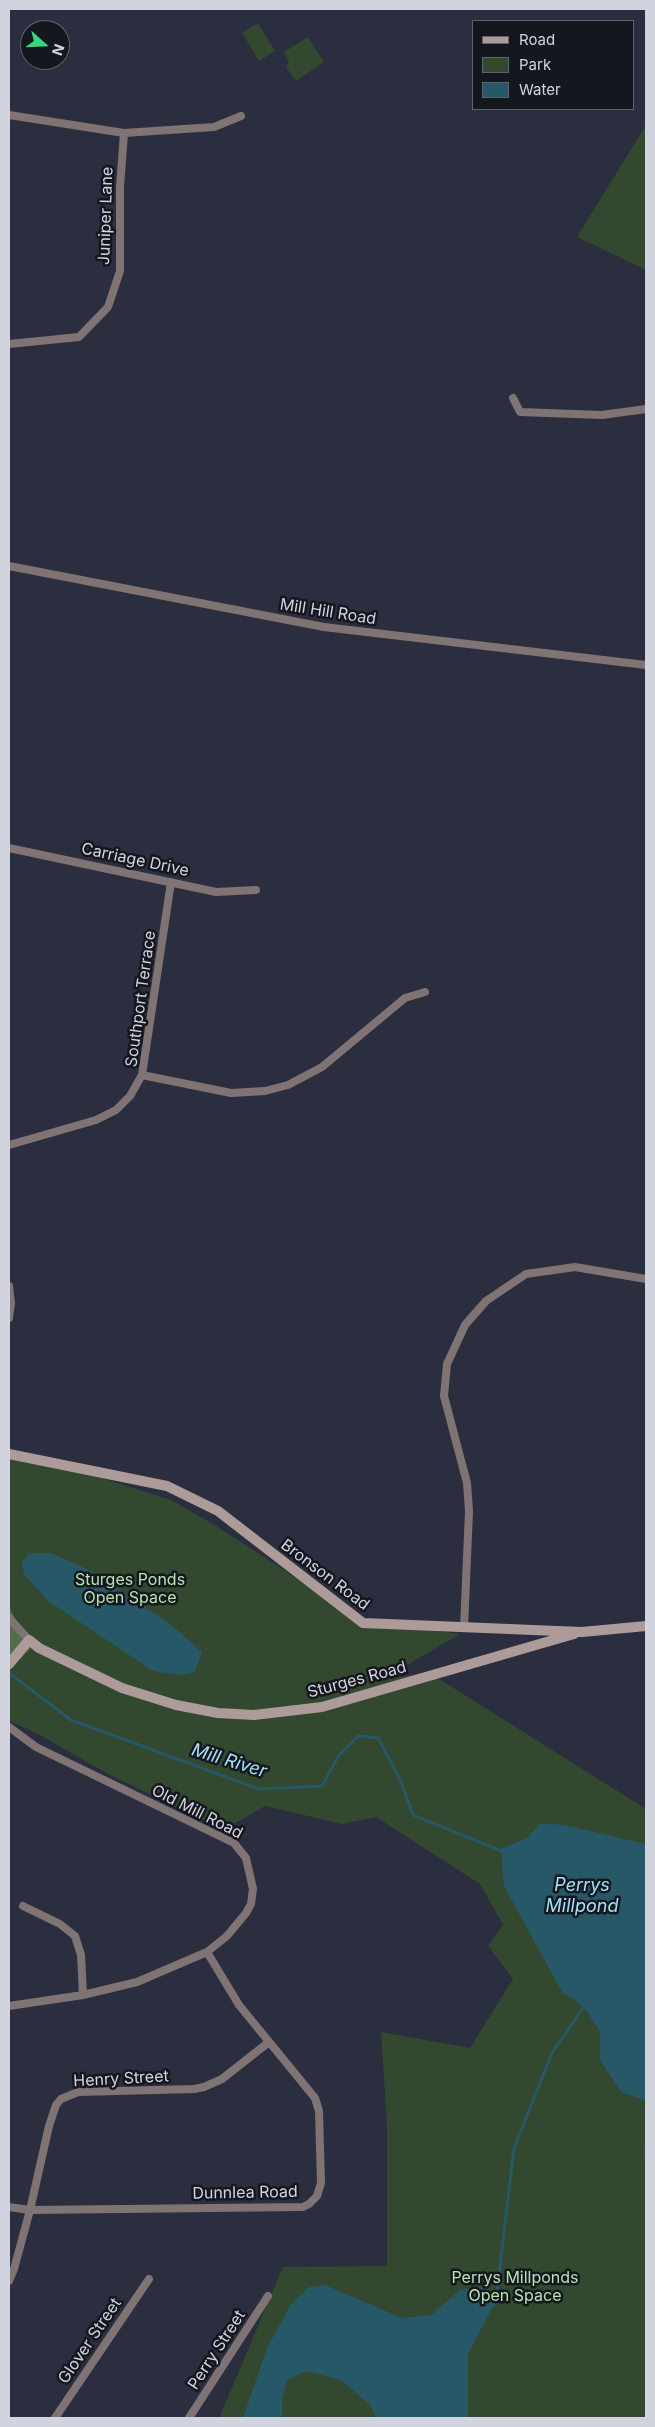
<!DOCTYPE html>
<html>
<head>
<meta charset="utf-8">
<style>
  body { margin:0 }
  #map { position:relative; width:655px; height:2427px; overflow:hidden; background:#2b2e3f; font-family:Inter,sans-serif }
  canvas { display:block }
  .frame { position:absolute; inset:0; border:10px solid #d1d4df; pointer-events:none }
  .legend { position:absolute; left:472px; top:20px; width:162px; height:90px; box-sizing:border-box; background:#15171e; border:1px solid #60636b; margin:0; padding:6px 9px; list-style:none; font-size:15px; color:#d1d4df }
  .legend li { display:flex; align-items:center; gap:10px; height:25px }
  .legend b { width:25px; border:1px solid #60636b }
  .north { position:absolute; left:20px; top:20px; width:50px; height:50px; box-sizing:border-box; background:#15171e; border:1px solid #60636b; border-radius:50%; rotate:110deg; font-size:14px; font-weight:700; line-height:20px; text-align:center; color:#d1d4df }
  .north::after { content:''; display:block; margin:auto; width:18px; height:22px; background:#36d880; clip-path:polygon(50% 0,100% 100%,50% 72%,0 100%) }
</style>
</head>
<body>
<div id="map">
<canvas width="655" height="2427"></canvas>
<div class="frame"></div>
<ul class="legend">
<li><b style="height:6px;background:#ad9b9a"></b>Road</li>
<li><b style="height:14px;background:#32482f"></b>Park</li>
<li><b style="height:14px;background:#275867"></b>Water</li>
</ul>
<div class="north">N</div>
</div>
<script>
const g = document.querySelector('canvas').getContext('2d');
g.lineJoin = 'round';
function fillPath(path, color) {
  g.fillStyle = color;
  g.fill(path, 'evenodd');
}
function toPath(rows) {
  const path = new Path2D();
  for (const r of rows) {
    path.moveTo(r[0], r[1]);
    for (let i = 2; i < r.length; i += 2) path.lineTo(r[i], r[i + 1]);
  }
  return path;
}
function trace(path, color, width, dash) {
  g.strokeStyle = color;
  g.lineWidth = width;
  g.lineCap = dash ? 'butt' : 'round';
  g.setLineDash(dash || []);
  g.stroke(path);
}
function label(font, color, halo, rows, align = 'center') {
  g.font = font + ' Inter,sans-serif';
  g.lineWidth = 5;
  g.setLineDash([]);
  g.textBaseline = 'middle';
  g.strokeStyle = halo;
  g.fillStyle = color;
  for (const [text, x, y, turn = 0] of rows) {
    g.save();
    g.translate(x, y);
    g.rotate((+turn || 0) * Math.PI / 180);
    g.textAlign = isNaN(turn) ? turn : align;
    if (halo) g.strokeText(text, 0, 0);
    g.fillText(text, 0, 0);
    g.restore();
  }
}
const green = toPath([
  [258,23,275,51,259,61,242,33],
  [308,37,324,62,296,81,286,67,289,62,284,52],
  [646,125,646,270,577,237],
  [9,1458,92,1475,171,1500,213,1524,364,1622,460,1634,380,1681,428,1672,646,1809,646,2418,219,2418,283,2267,387,2266,387,2126,381,2032,470,2048,513,1979,488,1946,503,1925,480,1884,376,1817,342,1824,265,1806,224,1830,108,1774,38,1734,9,1721,9,1671,30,1649,9,1606]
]);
const forest = toPath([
  [9,1606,30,1649,9,1671]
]);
const water = toPath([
  [29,1553,51,1553,93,1572,170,1624,202,1652,195,1672,179,1675,153,1671,48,1601,24,1574,22,1562],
  [541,1823,564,1825,646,1844,646,2101,621,2092,600,2060,600,2032,584,2007,562,1992,504,1886,501,1849,527,1838],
  [325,2285,402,2318,431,2315,460,2290,480,2287,497,2291,499,2301,491,2310,468,2354,468,2418,376,2418,371,2406,341,2380,306,2371,287,2380,282,2401,282,2418,243,2418,267,2348,291,2304,309,2287]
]);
const stream = toPath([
  [9,1673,71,1720,259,1789,322,1786,339,1755,358,1736,378,1738,400,1779,413,1815,504,1852],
  [646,2148,646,2156],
  [497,2291,514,2148,552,2053,585,2005]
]);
const street = toPath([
  [9,115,124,133,214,127,241,116],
  [9,344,79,337,108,307,120,271,120,187,124,133],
  [513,398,520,412,602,415,646,409],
  [9,566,324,627,646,665],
  [9,848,216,892,256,890],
  [142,1075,231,1093,265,1091,288,1085,322,1067,405,998,425,992],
  [9,1145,96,1120,116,1110,130,1096,142,1075,171,882],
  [9,1286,11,1303,9,1318],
  [9,1618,29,1640],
  [464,1628,469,1511,467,1483,444,1396,447,1364,465,1325,486,1301,526,1274,575,1267,646,1279],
  [9,1727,36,1747,234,1843,246,1858,253,1889,251,1904,246,1913,227,1936,207,1952,137,1982,83,1995,9,2006],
  [23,1906,60,1924,75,1936,81,1955,83,1995],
  [9,2207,30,2210,303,2207,309,2204,317,2196,321,2183,319,2111,315,2098,239,2005,207,1952],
  [9,2281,14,2269,30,2210,49,2126,56,2105,61,2099,78,2092,194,2089,204,2087,222,2079,269,2042],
  [55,2418,149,2279],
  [189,2418,268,2296]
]);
const secondary = toPath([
  [9,1454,167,1486,218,1511,363,1623,582,1632,646,1626],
  [9,1664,29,1640,39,1648,122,1688,176,1705,218,1713,254,1715,322,1707,574,1634]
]);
const streetNames = [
  ["Juniper Lane",106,216,-88],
  ["Mill Hill Road",328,612,9],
  ["Carriage Drive",135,860,12],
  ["Southport Terrace",141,999,-82],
  ["Bronson Road",325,1575,37],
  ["Sturges Road",357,1680,-15],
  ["Old Mill Road",197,1812,27],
  ["Henry Street",121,2079,-3],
  ["Dunnlea Road",245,2193,-1],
  ["Glover Street",90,2341,-56],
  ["Perry Street",217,2350,-57]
];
const parkNames = [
  ["Sturges Ponds",130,1580],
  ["Open Space",130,1598],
  ["Perrys Millponds",515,2278],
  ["Open Space",515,2296]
];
const waterNames = [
  ["Mill River",229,1761,17],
  ["Perrys",582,1886],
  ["Millpond",582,1907]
];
fillPath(green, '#32482f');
fillPath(forest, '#516d4d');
fillPath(water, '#275867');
trace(stream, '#275867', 3);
trace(street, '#7f7473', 8);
trace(secondary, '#ad9b9a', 10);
label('16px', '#d1d4df', '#15171e', streetNames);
label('16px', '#b4e3ad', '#15171e', parkNames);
label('italic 18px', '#a2e1f8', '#15171e', waterNames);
</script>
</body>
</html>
